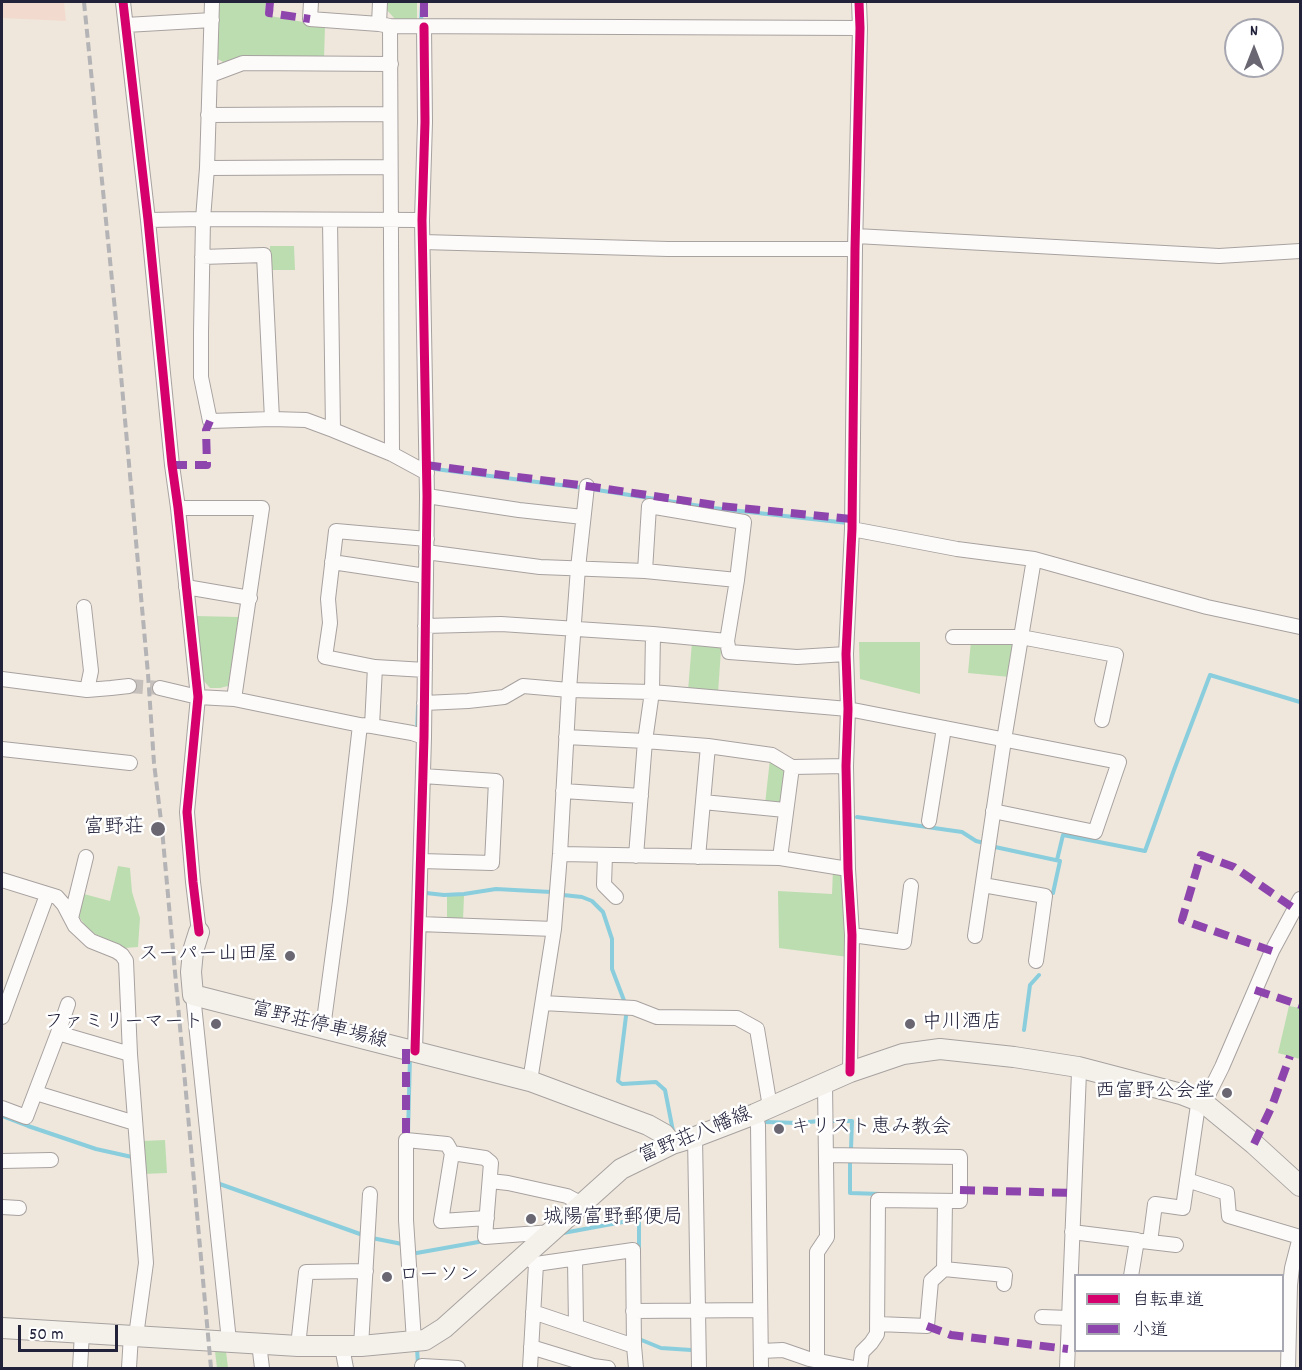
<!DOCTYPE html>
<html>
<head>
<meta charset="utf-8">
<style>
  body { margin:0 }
  #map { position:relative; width:1302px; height:1370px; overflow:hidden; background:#efe7dc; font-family:Dekko,"Klee One",sans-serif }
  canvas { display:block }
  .frame { position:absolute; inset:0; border:3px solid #22223b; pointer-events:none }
  .legend { position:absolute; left:1074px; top:1274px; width:210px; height:78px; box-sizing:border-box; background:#fff; border:2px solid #a7a7b1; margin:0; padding:8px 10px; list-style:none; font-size:18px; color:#22223b }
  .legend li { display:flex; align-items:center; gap:12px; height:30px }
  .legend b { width:30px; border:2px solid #a7a7b1 }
  .north { position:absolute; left:1224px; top:18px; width:60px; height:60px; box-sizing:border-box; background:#fff; border:2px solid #a7a7b1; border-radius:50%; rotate:0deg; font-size:16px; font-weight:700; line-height:24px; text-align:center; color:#22223b }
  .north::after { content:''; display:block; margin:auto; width:21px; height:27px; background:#6a6773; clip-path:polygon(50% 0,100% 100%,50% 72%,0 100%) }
  .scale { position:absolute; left:18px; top:1325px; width:100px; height:27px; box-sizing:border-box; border:3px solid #22223b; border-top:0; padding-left:8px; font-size:18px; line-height:21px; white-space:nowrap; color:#22223b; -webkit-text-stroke:4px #fff; paint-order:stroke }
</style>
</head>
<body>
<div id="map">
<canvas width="1302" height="1370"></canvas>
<div class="frame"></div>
<ul class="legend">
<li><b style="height:8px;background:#d6006c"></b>自転車道</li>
<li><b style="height:8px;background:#8e44ad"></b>小道</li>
</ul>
<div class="north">N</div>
<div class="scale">50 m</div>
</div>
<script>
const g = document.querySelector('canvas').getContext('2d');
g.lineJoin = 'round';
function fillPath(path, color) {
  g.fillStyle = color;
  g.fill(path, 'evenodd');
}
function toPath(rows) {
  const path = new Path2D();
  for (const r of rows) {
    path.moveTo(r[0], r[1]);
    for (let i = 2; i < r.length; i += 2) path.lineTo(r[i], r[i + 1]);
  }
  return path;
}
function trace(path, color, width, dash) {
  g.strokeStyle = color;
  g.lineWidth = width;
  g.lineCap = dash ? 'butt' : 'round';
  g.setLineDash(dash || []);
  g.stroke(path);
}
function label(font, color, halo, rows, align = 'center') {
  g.font = font + ' Dekko,"Klee One",sans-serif';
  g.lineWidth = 5;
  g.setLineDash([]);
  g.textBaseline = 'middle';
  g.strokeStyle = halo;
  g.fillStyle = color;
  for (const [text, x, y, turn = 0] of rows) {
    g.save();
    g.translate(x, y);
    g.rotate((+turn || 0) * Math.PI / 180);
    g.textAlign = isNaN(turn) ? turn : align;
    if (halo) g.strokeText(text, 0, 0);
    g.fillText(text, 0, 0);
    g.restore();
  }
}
const built = toPath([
  [2,2,64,2,66,21,2,18]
]);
const green = toPath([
  [219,2,266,2,265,15,325,26,324,59,267,56,223,62,216,58],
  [385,2,417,2,417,22,395,19,385,8],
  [270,246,294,246,295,270,270,270],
  [196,616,239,617,228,686,220,688,210,688,203,680],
  [971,641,1015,642,1010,677,968,673],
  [692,642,718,644,721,650,718,693,688,691],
  [859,642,920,642,920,694,860,679],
  [770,759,787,771,784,806,765,804],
  [118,866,130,868,132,892,140,918,138,947,125,948,95,934,85,925,77,914,84,894,110,901],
  [833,869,844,870,848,957,779,948,778,891,832,894],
  [447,896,464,896,463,920,447,919],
  [1289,1006,1300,1008,1300,1059,1278,1053],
  [165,1140,167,1173,143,1174,142,1141],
  [215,1351,226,1351,228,1368,217,1368]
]);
const stream = toPath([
  [421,22,422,2],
  [435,469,584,488],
  [591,489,713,508,848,523],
  [417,732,418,706],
  [857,817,962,832,976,841,984,843],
  [995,847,1060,861,1053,893],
  [1057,860,1063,835,1145,851,1174,770,1210,675,1300,702],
  [426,893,444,895,464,894,496,889,551,892],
  [563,895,582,897,592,901,603,912,612,939,612,969,625,1003],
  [626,1016,618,1081,622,1084,656,1082,665,1090,673,1131],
  [1024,1030,1030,985,1039,975],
  [2,1116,28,1126,96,1149,132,1157],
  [829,1121,852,1121,851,1149],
  [766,1122,798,1123,819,1121],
  [408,1134,410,1056],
  [850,1159,850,1193,881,1194],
  [217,1183,360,1234],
  [563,1233,639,1219,639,1251],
  [372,1238,402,1244],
  [411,1254,484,1241],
  [639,1337,639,1339,661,1348,691,1350],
  [417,1348,418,1365]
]);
const minorTunnel = toPath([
  [129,686,160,688]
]);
const minor = toPath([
  [123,2,148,220,172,465,178,508,198,697,187,812,193,882,199,932],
  [212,2,207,168,203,219,201,332,201,377,210,421,272,419,306,420,333,430,392,454,427,473],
  [311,2,310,19,379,24,390,26,860,28],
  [379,24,380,2],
  [126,25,212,20],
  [390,26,392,454],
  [211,75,243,63,391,64],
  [208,115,390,114],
  [207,168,390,167],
  [148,220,203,219,422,220],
  [330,220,333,430],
  [856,236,1219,256,1300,251],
  [423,242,668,249,855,249],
  [202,257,264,255,272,419],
  [427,496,519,510,583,517],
  [178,508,262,508,234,699],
  [852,529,957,549,1034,559,1207,607,1300,627],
  [426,552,540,567,645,571,737,580],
  [332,562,426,576],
  [645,571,649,506,744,522,737,580,727,641,729,652,797,657,846,654],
  [186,587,250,598],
  [84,607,91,671,87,690],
  [425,626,501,624,653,634,727,641],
  [953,637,1021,637,1116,655,1102,720],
  [425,670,375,667,325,657,330,623,328,599,336,531,427,539],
  [2,679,87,690,111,688,129,686],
  [160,688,198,697,234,699,360,725,372,726,412,733,424,737],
  [424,703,468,701,504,697,523,686,569,690,652,692,848,709,1119,762,1095,832,993,811],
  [372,726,375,667],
  [566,737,645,741,708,746,772,755,792,767,846,766],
  [2,749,130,763],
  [563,791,641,796],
  [703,802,785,810],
  [929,821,944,728],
  [560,854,780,858,848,869],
  [605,855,604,885,616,897],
  [636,856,645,741,652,692,653,634],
  [698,857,708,746],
  [780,858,792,767],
  [421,861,492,863,496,781,423,776],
  [2,880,57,897,64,905,75,926,91,941,116,951,122,955,126,961,130,1054,146,1263,136,1336],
  [983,885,1045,896,1036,961],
  [71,918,86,857],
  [419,924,554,929],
  [852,935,904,942,911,886],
  [975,936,1004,740,1034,559],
  [193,995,229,1341],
  [543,1003,634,1008,657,1017,737,1018,757,1029,770,1107],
  [2,1017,47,895],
  [323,1028,340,901,360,725],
  [58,1033,130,1054],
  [415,1051,424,737,427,496,422,220,425,122,424,27],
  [850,1072,852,935,848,869,846,766,848,709,846,654,852,529,855,249,860,28,859,2],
  [530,1081,554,929,560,854,569,690,578,568,587,486],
  [36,1093,135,1123],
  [1204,1103,1222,1067,1272,951,1300,899],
  [2,1108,26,1117,58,1033,68,1004],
  [755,1114,758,1125,761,1368],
  [695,1137,699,1368],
  [452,1153,441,1221,487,1218],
  [826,1155,960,1157,960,1201,878,1200,877,1334,871,1343,862,1352,860,1368],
  [2,1161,51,1160],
  [1187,1180,1227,1193,1229,1216,1300,1237],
  [490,1181,508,1183,567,1196,582,1204],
  [2,1207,19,1208],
  [1072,1232,1137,1240,1131,1276],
  [1142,1241,1176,1245],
  [1150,1242,1155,1204,1183,1208,1198,1105],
  [526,1256,536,1264,633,1250,634,1346,636,1368],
  [575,1259,576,1326],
  [944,1269,1005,1275,1004,1284],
  [633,1311,759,1310],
  [533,1312,634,1346],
  [1042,1317,1069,1318],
  [878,1324,927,1326,931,1281,944,1269,945,1201],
  [414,1341,406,1220,406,1140,447,1144,452,1153,485,1158,491,1163,485,1237,552,1232],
  [259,1343,262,1368],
  [298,1346,306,1272,366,1271],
  [361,1346,370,1194],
  [342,1347,346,1368],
  [531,1347,593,1366,608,1368],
  [761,1351,783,1350,809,1359,854,1368],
  [817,1360,817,1252,827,1237,825,1084],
  [422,1366,458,1368],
  [80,1368,82,1333],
  [129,1368,131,1335],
  [530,1368,536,1264],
  [1067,1368,1079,1072,1078,1067],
  [1288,1368,1290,1285,1292,1268,1300,1237]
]);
const secondary = toPath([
  [199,932,193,951,191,972,193,995,530,1081,648,1125,664,1134,672,1144],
  [2,1328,298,1346,361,1346,425,1340,444,1328,621,1169,672,1144,695,1137,755,1114,850,1072,903,1054,940,1049,1014,1057,1078,1067,1181,1094,1204,1103,1254,1144,1300,1186]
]);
const rail = toPath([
  [84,2,116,320,148,674,154,763,162,829,211,1368]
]);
const quiet = toPath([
  [270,2,269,13,310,19],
  [424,2,424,27],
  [172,465,207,465,206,430,210,421],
  [426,465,587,486,721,506,851,519],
  [1272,951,1182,920,1201,855,1234,867,1295,909],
  [1255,990,1300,1005],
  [406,1049,406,1140],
  [1254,1144,1272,1106,1290,1056],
  [960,1190,1074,1193],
  [927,1326,951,1335,1068,1349]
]);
const cycleway = toPath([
  [123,2,148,220,172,465,178,508,198,697,187,812,193,882,199,932],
  [415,1051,424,737,427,496,422,220,425,122,424,27],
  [850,1072,852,935,848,869,846,766,848,709,846,654,852,529,855,249,860,28,859,2]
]);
const markers = [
  [158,829,8,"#6a6773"],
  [290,956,6,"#6a6773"],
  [216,1024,6,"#6a6773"],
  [910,1024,6,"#6a6773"],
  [1227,1093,6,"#6a6773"],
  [779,1129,6,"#6a6773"],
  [531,1219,6,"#6a6773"],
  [387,1277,6,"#6a6773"]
];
const poiNames = [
  ["富野荘",144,829],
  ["スーパー山田屋",278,956],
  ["ファミリーマート",204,1024],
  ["中川酒店",922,1024,"left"],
  ["西富野公会堂",1215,1093],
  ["キリスト恵み教会",791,1129,"left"],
  ["城陽富野郵便局",543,1219,"left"],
  ["ローソン",399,1277,"left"]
];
const streetNames = [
  ["富野荘停車場線",319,1027,14],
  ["富野荘八幡線",696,1137,-22]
];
fillPath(built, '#f2dbce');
fillPath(green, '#bcddb0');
trace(stream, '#8acedd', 4);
trace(minorTunnel, '#c6c0bc', 14, [14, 7]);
trace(minor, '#a7a2a0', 16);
trace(secondary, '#a7a2a0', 22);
trace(minor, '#fdfbfa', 14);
trace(secondary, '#f4f1eb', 20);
trace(rail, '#b4b3b5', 4, [9, 4.5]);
trace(quiet, '#8e44ad', 8, [15, 8]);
trace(cycleway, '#d6006c', 9);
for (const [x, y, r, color] of markers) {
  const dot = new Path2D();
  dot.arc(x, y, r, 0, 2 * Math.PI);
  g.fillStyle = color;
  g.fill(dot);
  trace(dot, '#fff', 2);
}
label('20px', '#22223b', '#fff', poiNames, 'right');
label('20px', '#22223b', '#fff', streetNames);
</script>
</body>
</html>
